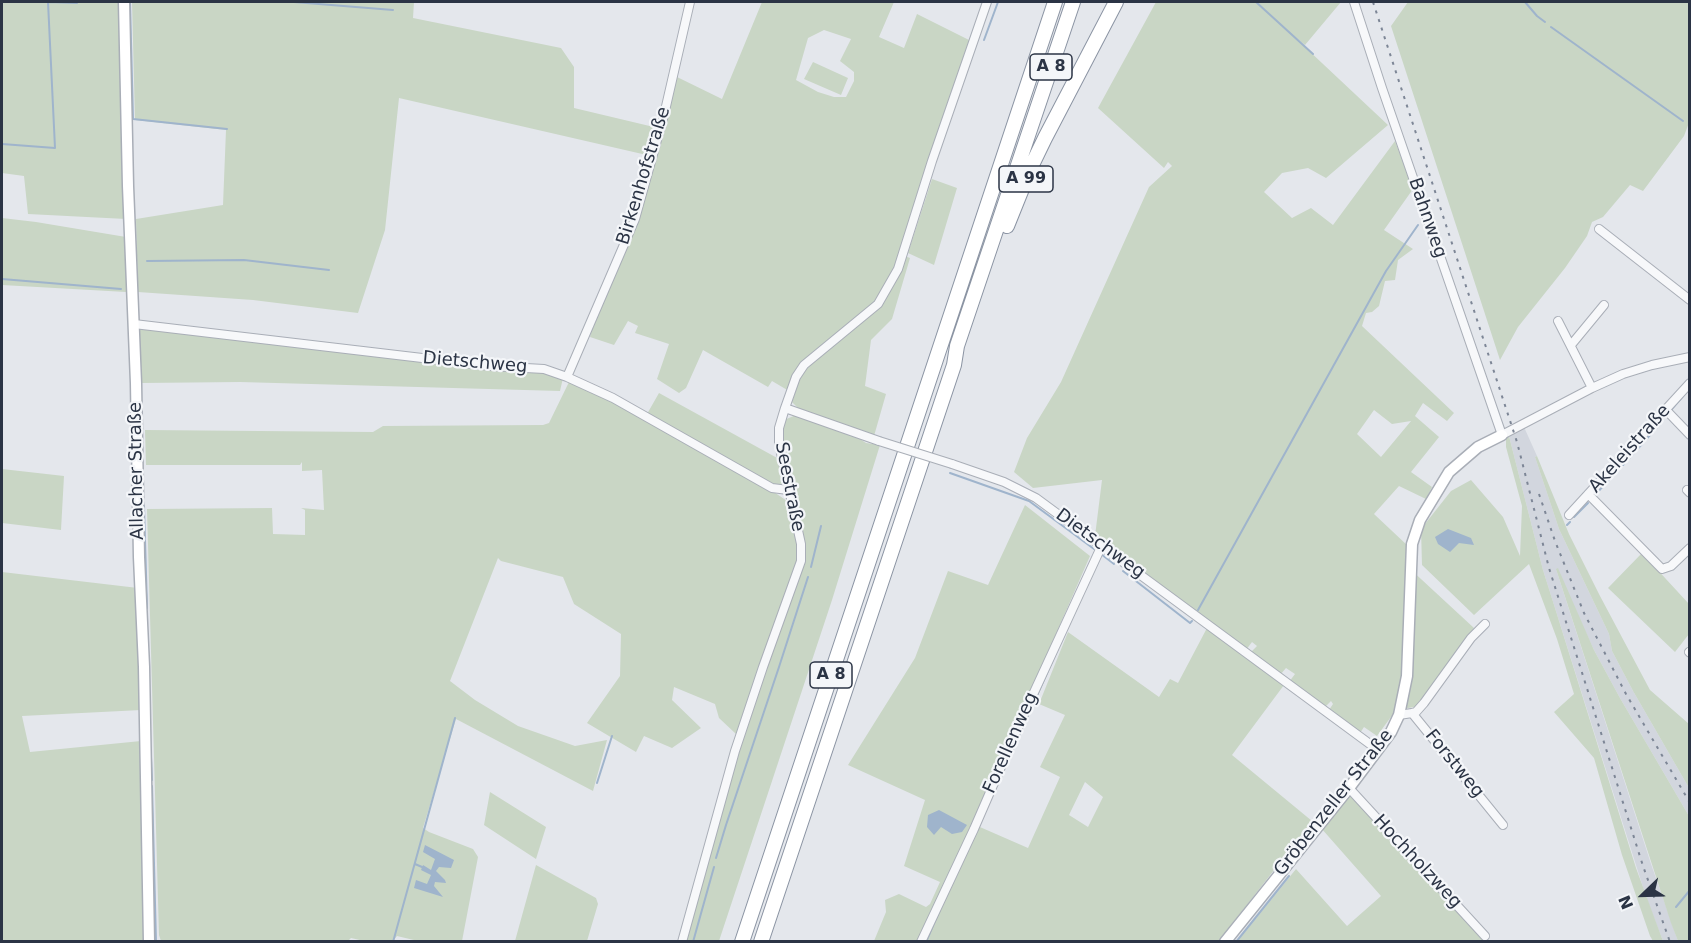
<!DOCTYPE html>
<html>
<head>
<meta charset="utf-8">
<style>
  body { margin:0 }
  #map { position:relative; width:1691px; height:943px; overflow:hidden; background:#e4e7ec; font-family:"DejaVu Sans",sans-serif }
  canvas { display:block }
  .frame { position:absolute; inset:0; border:3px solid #2b3445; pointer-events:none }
  .north { position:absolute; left:1613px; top:865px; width:60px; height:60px; -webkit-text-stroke:4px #f4f6f9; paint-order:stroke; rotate:247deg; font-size:16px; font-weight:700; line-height:24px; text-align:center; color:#2b3445 }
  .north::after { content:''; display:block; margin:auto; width:21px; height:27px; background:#2b3445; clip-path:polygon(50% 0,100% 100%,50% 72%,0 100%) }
</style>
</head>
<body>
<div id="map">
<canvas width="1691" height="943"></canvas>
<div class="frame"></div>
<div class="north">N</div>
</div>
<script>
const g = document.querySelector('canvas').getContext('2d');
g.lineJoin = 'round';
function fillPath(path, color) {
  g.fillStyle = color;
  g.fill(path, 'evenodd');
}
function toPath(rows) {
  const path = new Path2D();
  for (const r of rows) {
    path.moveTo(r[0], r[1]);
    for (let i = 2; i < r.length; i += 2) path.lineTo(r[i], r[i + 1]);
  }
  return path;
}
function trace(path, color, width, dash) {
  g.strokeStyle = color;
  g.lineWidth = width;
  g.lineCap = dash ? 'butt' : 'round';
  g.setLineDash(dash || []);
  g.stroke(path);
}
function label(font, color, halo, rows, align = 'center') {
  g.font = font + ' "DejaVu Sans",sans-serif';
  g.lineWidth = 4.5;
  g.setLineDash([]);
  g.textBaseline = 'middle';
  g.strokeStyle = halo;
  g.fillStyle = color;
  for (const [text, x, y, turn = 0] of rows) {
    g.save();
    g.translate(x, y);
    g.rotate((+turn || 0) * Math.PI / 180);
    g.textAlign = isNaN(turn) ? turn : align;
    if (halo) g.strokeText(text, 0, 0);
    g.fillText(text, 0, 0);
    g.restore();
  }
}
const built = toPath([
  [1524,427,1537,456,1535,457,1559,529,1609,634,1612,651,1633,691,1689,788,1689,816,1620,698,1594,650,1556,569,1651,864,1678,941,1663,941,1647,900,1543,570,1509,436]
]);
const green = toPath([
  [2,2,119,2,126,219,28,214,24,176,2,173],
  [132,2,414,2,413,18,561,48,574,67,574,108,658,128,651,156,399,98,385,230,358,313,253,300,138,292,136,219,223,205,226,130,135,120],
  [762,2,894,2,879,37,904,48,917,14,969,40,917,194,899,254,910,258,892,319,871,340,865,386,886,394,874,436,798,408,792,402,802,373,843,335,805,363,789,391,772,381,768,387,703,350,686,388,679,393,657,379,669,344,635,333,638,326,628,321,614,345,590,337,594,320,637,221,677,77,722,99],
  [824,30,851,39,840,61,854,72,854,81,846,97,834,97,818,92,796,80,808,38],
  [1156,2,1341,2,1305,45,1290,33,1388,125,1326,178,1308,168,1282,173,1264,192,1292,218,1311,208,1333,225,1395,141,1413,189,1384,230,1413,249,1398,260,1395,280,1385,281,1379,306,1372,312,1366,313,1362,326,1454,413,1447,421,1423,403,1415,416,1439,437,1411,472,1432,487,1426,499,1399,486,1374,514,1408,546,1408,567,1474,628,1420,706,1396,710,1377,736,1364,727,1360,733,1329,710,1333,704,1331,701,1325,707,1289,682,1295,674,1286,668,1280,675,1250,653,1257,646,1252,642,1246,650,1095,536,1102,480,1033,488,1014,472,1027,438,1061,382,1149,187,1172,166,1168,162,1164,168,1098,108],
  [1374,410,1392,424,1411,421,1381,457,1357,434],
  [1408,2,1689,2,1690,120,1684,136,1643,191,1630,185,1603,217,1592,222,1587,236,1565,268,1518,327,1500,360,1391,26],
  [813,62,848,78,841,95,804,79],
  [932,179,957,188,934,265,908,253],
  [2,218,36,222,126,237,126,292,2,285],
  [139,328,490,368,538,372,563,378,560,391,240,382,142,383],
  [569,382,611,401,768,488,790,503,798,533,799,560,736,734,719,718,715,704,674,687,672,700,701,728,672,748,644,736,636,752,587,723,620,676,621,634,574,604,563,577,501,561,498,558,450,681,475,700,518,726,575,746,607,740,593,791,456,719,423,828,429,832,473,849,478,857,462,941,418,941,397,936,392,942,364,941,351,938,347,942,161,941,159,935,147,509,272,508,273,534,305,535,305,510,301,508,324,510,322,470,302,471,302,462,300,465,146,465,145,430,373,432,383,426,543,425,549,423],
  [659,393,779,459,785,481,779,487,772,484,647,414],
  [796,415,854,435,866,443,880,445,832,600,719,941,685,942,735,761,765,669,804,560,788,483,780,430,784,420],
  [1509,436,1543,570,1555,608,1636,868,1663,941,1653,941,1650,936,1622,855,1594,758,1554,712,1574,694,1557,639,1529,564,1474,615,1422,565,1421,529,1451,491,1471,480,1503,517,1520,556,1522,506,1506,447,1506,437],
  [1537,456,1569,534,1600,596,1650,690,1689,724,1689,788,1633,691,1612,651,1609,634,1559,529,1535,457],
  [2,469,64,476,61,530,2,523],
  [1025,505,1090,556,973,824,1028,848,1060,777,1040,767,1065,715,1039,704,1068,632,1159,697,1170,679,1178,683,1207,628,1284,685,1232,755,1312,821,1219,941,874,941,886,912,885,900,899,894,926,907,930,904,940,882,904,866,925,800,848,765,915,658,948,571,988,585],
  [1085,782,1103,797,1088,827,1069,815],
  [1642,553,1689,604,1689,634,1675,652,1608,588],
  [1558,568,1594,650,1620,698,1689,816,1689,941,1678,941,1671,923,1556,569],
  [2,572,138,588,141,710,22,716,30,752,141,741,146,941,2,941],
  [490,792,546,827,536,859,484,825],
  [1348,796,1352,796,1485,941,1237,942,1296,869,1347,926,1381,896,1321,828],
  [536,865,596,898,598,904,587,941,515,941]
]);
const water = toPath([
  [1448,529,1471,538,1474,545,1459,543,1450,552,1438,544,1435,537],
  [939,810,967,825,962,832,952,834,941,827,934,835,927,827,928,815],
  [425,845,454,860,451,868,439,867,436,871,445,880,446,883,435,882,434,886,443,897,414,888,416,880,427,884,431,875,421,870,423,865,431,870,435,859,423,852]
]);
const stream = toPath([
  [130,2,133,119,227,129],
  [294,2,393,10],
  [1256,2,1313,54],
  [1525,2,1537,16,1545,22],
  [1551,27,1683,121],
  [984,40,998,2],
  [2,144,55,148,48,2,77,3],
  [147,261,244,260,329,270],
  [2,279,121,289],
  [1671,410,1683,396],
  [1623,465,1660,424],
  [950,473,1029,501,1094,549],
  [143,478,143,497],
  [1595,495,1615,473],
  [144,506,147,608],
  [1574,517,1588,503],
  [1567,525,1570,522],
  [1101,554,1114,564],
  [811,567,821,526],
  [1123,571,1190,623,1192,621],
  [1198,610,1386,271,1418,225],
  [1012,751,1055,655],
  [151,757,152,780],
  [597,783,612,736],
  [152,786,156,942],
  [716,858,726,825,779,667,808,577],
  [415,864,422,867],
  [1676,907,1690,890],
  [393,942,455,718],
  [693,942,714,867],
  [926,942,940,909],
  [1236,942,1289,876]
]);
const street = toPath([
  [1354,2,1382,88,1502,435,1592,388,1623,374,1652,365,1690,357],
  [1599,229,1690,300],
  [1558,321,1592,388],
  [134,324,490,366,544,369,567,377,613,398,772,488,788,490],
  [1571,345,1604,305],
  [567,377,635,219,664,115,690,2],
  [785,408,879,441],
  [1666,410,1690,435],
  [952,464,1004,482,1036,498,1378,750],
  [1687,490,1690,493],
  [1588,494,1662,569,1671,566,1690,548],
  [1569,515,1690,383],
  [1689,652,1690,653],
  [1412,713,1416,712,1424,703,1471,638,1485,624],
  [1399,715,1412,713,1503,825],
  [1349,788,1485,936],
  [682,942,735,751,763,667,801,561,801,544,779,444,779,428,785,408,796,377,804,365,878,304,898,269,932,161,987,2],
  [921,942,974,829,1024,714,1102,545]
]);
const secondary = toPath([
  [124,2,128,186,136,383,139,557,144,667,149,942],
  [1225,942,1349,788,1391,732,1399,715,1407,676,1412,544,1420,520,1449,472,1478,447,1502,435]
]);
const highway = toPath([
  [1007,226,1030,169,1045,138,1116,2],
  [742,942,1055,2],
  [761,942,954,365,957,346,1073,2]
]);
const rail = toPath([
  [1373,2,1517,442,1549,568,1561,606,1643,866,1670,942],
  [1539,494,1555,541,1584,613,1626,694,1690,803]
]);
const streetBridge = toPath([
  [879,441,952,464]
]);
const shields = [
  [1051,67,42],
  [1026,179,54],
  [831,675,42]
];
const shieldNames = [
  ["A 8",1051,67],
  ["A 99",1026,179],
  ["A 8",831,675]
];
const streetNames = [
  ["Birkenhofstraße",644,176,-73],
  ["Bahnweg",1427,218,71],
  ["Dietschweg",475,363,5],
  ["Akeleistraße",1630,449,-48],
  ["Allacher Straße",137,471,-91],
  ["Seestraße",789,487,79],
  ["Dietschweg",1100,544,36],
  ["Forellenweg",1011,743,-66],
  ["Forstweg",1454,764,51],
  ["Gröbenzeller Straße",1334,803,-52],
  ["Hochholzweg",1417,862,47]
];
fillPath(built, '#d2d6de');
fillPath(green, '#c9d6c5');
fillPath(water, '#9fb4cc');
trace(stream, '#9fb4cc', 2);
trace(street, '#a9aeb7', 10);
trace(secondary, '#a9aeb7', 13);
trace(highway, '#8b94a3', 16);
trace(street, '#f7f8fa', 8);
trace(secondary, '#fff', 10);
trace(highway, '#fff', 14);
trace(rail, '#7d8696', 2, [3, 6]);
trace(streetBridge, '#a9aeb7', 10, []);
trace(streetBridge, '#f7f8fa', 8);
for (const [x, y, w] of shields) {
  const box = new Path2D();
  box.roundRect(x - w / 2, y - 13, w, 26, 4.5);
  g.fillStyle = '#f4f6f9';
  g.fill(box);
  trace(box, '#2b3445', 1.5);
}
label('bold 16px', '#2b3445', null, shieldNames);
label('18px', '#2b3445', '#f4f6f9', streetNames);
</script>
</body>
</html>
